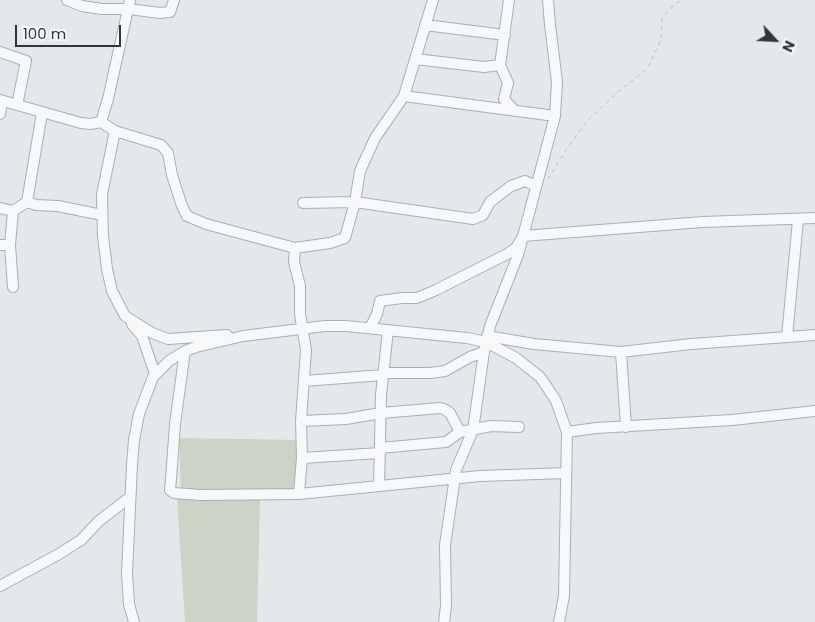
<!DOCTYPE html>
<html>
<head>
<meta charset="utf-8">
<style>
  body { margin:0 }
  #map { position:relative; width:815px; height:622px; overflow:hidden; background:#e4e8eb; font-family:Poppins,sans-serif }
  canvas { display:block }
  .north { position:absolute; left:750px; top:15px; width:50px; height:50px; -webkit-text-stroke:4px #f4f6f8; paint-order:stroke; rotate:115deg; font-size:14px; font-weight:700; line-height:20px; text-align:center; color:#2d3741 }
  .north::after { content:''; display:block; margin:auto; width:18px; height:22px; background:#2d3741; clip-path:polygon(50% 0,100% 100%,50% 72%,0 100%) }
  .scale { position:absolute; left:15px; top:25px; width:106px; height:22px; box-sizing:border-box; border:2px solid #2d3741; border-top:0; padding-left:6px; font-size:15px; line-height:18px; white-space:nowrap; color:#2d3741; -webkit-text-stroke:4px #f4f6f8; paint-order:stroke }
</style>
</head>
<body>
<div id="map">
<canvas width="815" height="622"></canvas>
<div class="north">N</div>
<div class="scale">100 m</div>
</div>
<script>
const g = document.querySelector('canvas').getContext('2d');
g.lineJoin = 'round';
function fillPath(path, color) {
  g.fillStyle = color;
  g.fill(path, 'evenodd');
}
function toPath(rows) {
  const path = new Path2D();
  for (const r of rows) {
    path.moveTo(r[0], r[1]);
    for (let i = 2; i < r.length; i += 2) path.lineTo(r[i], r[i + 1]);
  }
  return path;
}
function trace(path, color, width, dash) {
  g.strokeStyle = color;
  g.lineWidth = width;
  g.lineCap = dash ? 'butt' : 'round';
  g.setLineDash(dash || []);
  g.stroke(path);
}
const green = toPath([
  [179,438,299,440,297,491,181,491],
  [260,498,257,622,185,622,177,499]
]);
const path = toPath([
  [548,179,566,150,587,121,619,91,647,69,661,40,662,18,672,7,681,0]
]);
const minor = toPath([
  [67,0,82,6,102,9,129,9,160,13,170,12,174,0],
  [425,25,505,35],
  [0,52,26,61,17,105],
  [415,59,484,67,500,65,509,0],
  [500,65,508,83,504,99,513,109],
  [404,96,555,116],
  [0,100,81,123,90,124,101,122,108,99,130,0],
  [0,114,2,101],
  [101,122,115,131,102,194,103,236,107,269,112,291,125,316,152,333,168,339,227,335],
  [115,131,161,145,168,153,172,175,182,206,187,216,206,224,295,248],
  [27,202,36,205,58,206,102,215],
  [303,203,355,202,473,219,483,215,490,202,511,186,525,181,536,186],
  [0,208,13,211,27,202,42,113],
  [0,245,10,245],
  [13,287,10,245,13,211],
  [132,324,142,336,155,374],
  [370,328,377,314,380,301,402,298,417,298,436,290,507,254,516,248,523,236,703,222,815,218],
  [487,336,534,344,621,352,691,344,815,335],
  [787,337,798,220],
  [185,351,175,424,171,479,170,490,174,493,201,495,299,494,480,476,566,473],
  [621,352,626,427],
  [384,373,430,373,445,371,470,357,484,352],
  [304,381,383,375],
  [301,421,346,419,381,413,440,408,444,409,450,413,460,432,491,426,519,427],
  [567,432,596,428,732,420,815,411],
  [380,448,446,442,460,432],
  [302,458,380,453],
  [379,486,381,395,388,330],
  [299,494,302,458,301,421,306,350,300,314,300,286,294,262,295,248,330,243,345,238,355,202,360,171,375,138,404,96,433,0],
  [0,586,59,554,81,540,99,521,130,497],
  [134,622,129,604,127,573,132,465,134,440,139,414,153,377,169,361,185,351,196,347,243,336,325,326,346,326,467,338,486,342,516,358,540,377,547,387,556,401,567,432,564,596,559,622],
  [444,622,446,606,445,545,456,470,473,430,484,352,490,326,518,255,555,116,557,82,550,25,548,0]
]);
fillPath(green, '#cbd4c6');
trace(minor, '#a9afb5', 12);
trace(path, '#babec2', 1, [4, 4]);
trace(minor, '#f7f8f9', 10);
</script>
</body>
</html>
